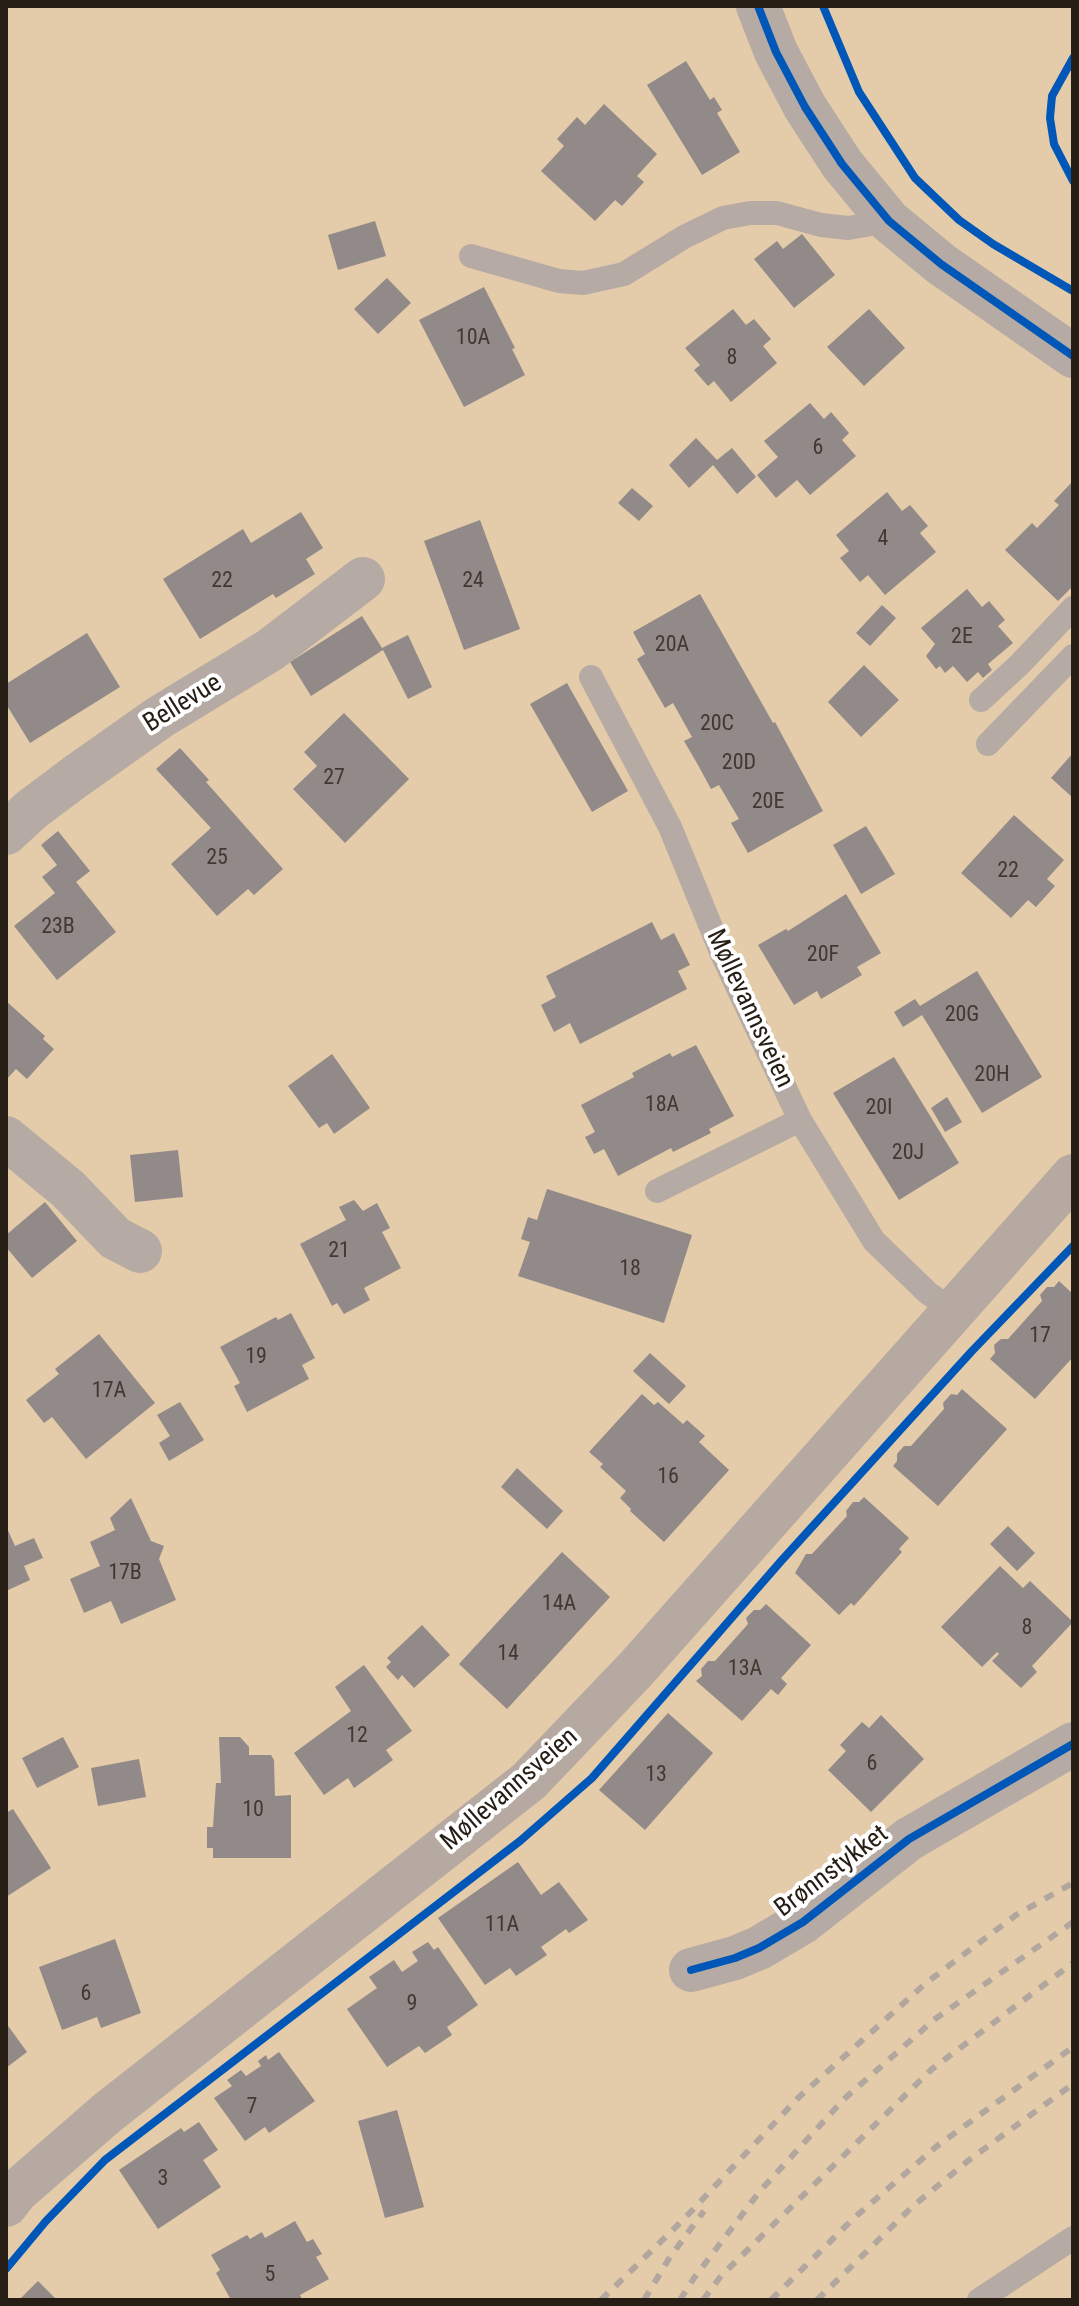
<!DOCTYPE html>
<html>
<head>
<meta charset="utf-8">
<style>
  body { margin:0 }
  #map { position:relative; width:1079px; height:2306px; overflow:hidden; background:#f2e7d8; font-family:"Roboto Condensed",sans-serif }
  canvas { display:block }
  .frame { position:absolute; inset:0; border:8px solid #261e15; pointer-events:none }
</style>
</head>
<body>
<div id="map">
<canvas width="1079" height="2306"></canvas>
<div class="frame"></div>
</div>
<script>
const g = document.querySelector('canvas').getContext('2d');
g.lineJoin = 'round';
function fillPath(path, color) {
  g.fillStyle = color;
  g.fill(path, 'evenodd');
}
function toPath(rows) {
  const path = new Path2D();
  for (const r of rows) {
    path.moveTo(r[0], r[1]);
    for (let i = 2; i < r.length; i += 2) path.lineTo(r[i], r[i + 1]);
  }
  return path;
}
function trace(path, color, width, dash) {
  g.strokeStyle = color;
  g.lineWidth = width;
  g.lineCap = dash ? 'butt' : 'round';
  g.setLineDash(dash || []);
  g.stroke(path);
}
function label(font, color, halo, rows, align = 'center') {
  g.font = font + ' "Roboto Condensed",sans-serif';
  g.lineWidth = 8;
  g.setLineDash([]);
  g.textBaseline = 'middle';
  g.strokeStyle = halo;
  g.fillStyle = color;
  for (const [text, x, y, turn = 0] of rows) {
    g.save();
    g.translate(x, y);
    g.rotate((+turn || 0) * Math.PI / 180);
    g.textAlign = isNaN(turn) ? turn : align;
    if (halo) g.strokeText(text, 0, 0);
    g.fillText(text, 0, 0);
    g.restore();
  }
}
const green = toPath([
  [6,6,1073,6,1073,2300,6,2300]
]);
const building = toPath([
  [686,61,710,100,714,97,722,110,717,113,740,152,702,175,647,85],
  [604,104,657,154,637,176,644,182,622,206,615,200,595,221,541,171,564,146,557,139,577,117,585,125],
  [375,221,386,256,338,270,328,235],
  [802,234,835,275,794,308,754,259,777,241,783,249],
  [387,278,411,303,378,334,354,309],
  [484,287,515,348,512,349,525,375,464,407,419,320],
  [733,309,746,325,754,319,771,339,763,346,777,363,731,402,714,381,708,386,694,370,700,365,685,348],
  [869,309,905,348,864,386,827,347],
  [810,403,824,419,831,412,849,433,842,440,856,456,810,495,797,480,776,498,757,475,778,457,764,441],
  [696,438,717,460,732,448,756,477,737,494,713,465,689,488,669,465],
  [1073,481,1073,586,1058,601,1005,550,1032,523,1037,528,1059,505,1054,501],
  [632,488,653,506,639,521,618,503],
  [887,492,902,511,910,505,928,526,920,533,936,552,885,595,868,575,860,582,840,558,849,551,836,535],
  [301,512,323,548,306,559,315,574,276,598,273,594,200,639,163,579,243,529,251,543],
  [480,520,520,629,464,650,424,541],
  [967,589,982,607,989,601,1005,620,998,626,1013,643,988,664,992,670,983,678,978,672,967,682,953,666,945,673,940,666,936,669,926,656,935,644,921,628],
  [700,594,773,723,775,722,823,811,748,853,731,823,739,819,719,785,711,789,698,765,684,741,692,737,673,703,665,708,637,659,645,654,633,632],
  [882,605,896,618,870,646,856,633],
  [362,616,382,648,408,635,432,687,408,699,383,650,311,696,290,662],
  [87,633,120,687,30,743,6,704,6,684],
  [864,665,899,700,861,737,828,702],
  [567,683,628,791,592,812,530,704],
  [344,713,409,779,345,843,293,789,317,766,304,752],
  [180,748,209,780,206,782,283,869,254,895,248,889,217,916,171,864,211,828,156,769],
  [1073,753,1073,798,1051,778],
  [1014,815,1064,860,1047,879,1055,886,1036,907,1028,900,1011,918,961,873],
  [866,826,895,874,861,894,833,845],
  [58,831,90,871,76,882,116,932,57,980,14,926,55,893,42,877,57,865,41,845],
  [846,894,881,953,857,967,862,975,821,999,817,991,794,1005,758,945,786,929,788,931],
  [652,922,661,940,674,933,690,965,678,971,687,989,580,1044,570,1023,554,1032,541,1005,556,997,546,976],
  [977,971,1042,1077,982,1113,922,1015,903,1027,894,1012,915,999,920,1006],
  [6,1001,45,1036,43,1039,54,1049,27,1079,16,1069,6,1080],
  [696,1045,734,1116,709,1129,711,1133,673,1152,671,1148,618,1176,604,1149,594,1154,585,1137,595,1132,581,1105,634,1077,632,1073,670,1053,672,1057],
  [332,1054,370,1108,334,1134,327,1123,319,1128,288,1086],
  [894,1057,959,1163,899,1200,833,1093],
  [947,1097,962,1122,945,1132,931,1108],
  [178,1150,183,1197,135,1202,130,1155],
  [547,1189,692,1235,664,1323,518,1276,530,1242,521,1239,528,1217,537,1220],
  [354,1200,363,1211,377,1203,390,1228,382,1232,401,1268,364,1288,370,1300,344,1314,337,1303,332,1306,300,1244,346,1220,339,1207],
  [45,1202,77,1241,32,1278,6,1247,6,1235],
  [1059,1281,1073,1294,1073,1357,1035,1399,990,1359,995,1353,994,1345,1001,1339,1008,1339,1042,1301,1040,1295,1047,1287,1054,1287],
  [291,1313,315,1358,302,1365,309,1379,247,1412,234,1386,240,1383,220,1347,276,1317,278,1320],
  [99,1334,155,1403,86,1459,52,1417,44,1423,26,1400,59,1374,55,1369],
  [650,1353,686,1386,669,1404,633,1371],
  [962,1389,1007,1429,938,1506,893,1466,897,1461,897,1454,904,1446,911,1446,944,1409,943,1403,951,1394,957,1395],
  [642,1394,654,1405,658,1402,683,1424,687,1420,705,1436,699,1442,729,1470,664,1542,630,1511,631,1509,620,1498,626,1491,600,1467,603,1464,589,1452],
  [180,1402,204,1440,169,1461,159,1443,170,1436,157,1415],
  [517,1468,563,1511,547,1529,501,1487],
  [864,1497,909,1538,899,1549,902,1552,854,1606,851,1603,839,1615,795,1573,806,1554,812,1554,847,1516,846,1511,853,1502,859,1502],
  [131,1498,151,1541,164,1546,159,1559,176,1600,121,1624,111,1601,84,1613,70,1579,100,1566,90,1542,115,1530,110,1518],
  [6,1526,15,1546,34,1538,43,1558,24,1566,30,1580,6,1591],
  [1008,1526,1035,1553,1017,1571,990,1544],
  [562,1552,610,1597,507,1709,459,1664],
  [1000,1566,1023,1588,1030,1581,1073,1622,1032,1666,1037,1672,1021,1688,992,1661,999,1654,997,1652,982,1667,941,1627],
  [766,1604,811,1645,781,1678,787,1684,778,1695,771,1689,742,1721,696,1681,702,1676,701,1669,708,1661,715,1661,748,1624,746,1618,754,1610,760,1610],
  [422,1625,450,1655,414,1688,402,1675,398,1680,386,1667,391,1662,387,1658],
  [364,1665,412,1731,386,1750,393,1760,354,1788,348,1778,324,1795,294,1753,351,1711,335,1687],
  [668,1713,713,1753,645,1830,599,1790],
  [881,1715,924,1759,871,1812,828,1770,846,1751,840,1745,862,1722,869,1728],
  [63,1737,79,1767,37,1788,22,1758],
  [219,1737,240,1737,249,1747,249,1755,271,1755,274,1760,275,1796,291,1795,291,1858,213,1858,213,1848,207,1848,207,1827,213,1827,216,1783,221,1783],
  [139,1759,146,1797,98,1806,91,1768],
  [13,1809,51,1868,6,1897,6,1813],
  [518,1862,541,1895,559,1882,588,1920,569,1933,566,1929,541,1947,547,1955,516,1976,510,1968,485,1985,438,1918],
  [115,1939,141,2013,101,2028,97,2017,62,2030,39,1967],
  [428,1942,434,1950,438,1947,478,2005,447,2027,452,2035,425,2053,419,2046,387,2067,347,2009,377,1988,369,1977,394,1960,402,1972,418,1961,412,1952],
  [6,2023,27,2052,6,2068],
  [279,2052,315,2101,269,2133,265,2127,245,2141,214,2098,232,2086,227,2080,241,2070,246,2076,261,2066,258,2061,266,2055,268,2060],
  [397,2110,424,2207,385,2218,358,2121],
  [199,2122,218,2150,203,2160,221,2187,158,2229,119,2170,181,2128,184,2132],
  [295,2221,307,2242,313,2239,322,2254,316,2257,329,2279,300,2295,302,2299,300,2300,231,2300,216,2273,220,2270,211,2255,247,2235,250,2239,262,2232,265,2238],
  [38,2281,57,2300,19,2300]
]);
const service = toPath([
  [471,256,559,281,583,283,624,274,684,237,723,218,750,213,777,213,821,225,848,228,889,221],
  [591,677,670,827,722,954,800,1120,874,1241,928,1293,952,1310],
  [981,700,1020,664,1073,608],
  [988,744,1073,656],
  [657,1191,800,1120],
  [979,2300,1073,2238]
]);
const minor = toPath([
  [6,833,31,810,75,777,160,717,270,650,363,579],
  [6,1138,68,1189,115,1238,140,1251],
  [691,1970,735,1958,759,1948,803,1922,909,1839,1073,1744]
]);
const tertiary = toPath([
  [758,6,776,52,805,107,842,164,889,221,941,264,1073,356]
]);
const secondary = toPath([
  [6,2205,16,2192,107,2113,529,1781,636,1669,1073,1176]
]);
const rail = toPath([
  [601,2300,682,2221,798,2098,926,1983,1016,1915,1073,1883],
  [644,2300,670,2257,704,2211],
  [680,2300,694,2278,760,2191,844,2099,935,2019,1073,1922],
  [703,2300,721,2276,932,2069,1073,1963],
  [771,2300,854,2218,937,2146,1073,2047],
  [817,2300,912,2207,969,2160,1073,2084]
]);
const cycleway = toPath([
  [758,6,776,52,805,107,842,164,889,221,941,264,1073,356],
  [823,6,859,92,915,178,959,220,993,244,1073,291],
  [1073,58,1052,96,1050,118,1054,144,1073,181],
  [691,1970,735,1958,759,1948,803,1922,909,1839,1073,1744],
  [6,2269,46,2221,105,2160,520,1841,592,1778,782,1560,972,1351,1073,1246]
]);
const numberNames = [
  ["10A",473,338],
  ["8",732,358],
  ["6",818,448],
  ["4",883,539],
  ["22",222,581],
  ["24",473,581],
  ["2E",962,637],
  ["20A",672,645],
  ["20C",717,724],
  ["20D",739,763],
  ["27",334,778],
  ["20E",768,802],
  ["25",217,858],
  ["22",1008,871],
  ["23B",58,927],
  ["20F",823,955],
  ["20G",962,1015],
  ["20H",992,1075],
  ["18A",662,1105],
  ["20I",879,1108],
  ["20J",908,1153],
  ["21",339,1251],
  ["18",630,1269],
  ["17",1040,1336],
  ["19",256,1357],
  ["17A",109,1391],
  ["16",668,1477],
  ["17B",125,1573],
  ["14A",559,1604],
  ["8",1027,1628],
  ["14",508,1654],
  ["13A",745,1669],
  ["12",357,1736],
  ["6",872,1764],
  ["13",656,1775],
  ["10",253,1810],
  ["11A",502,1925],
  ["6",86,1994],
  ["9",412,2004],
  ["7",252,2107],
  ["3",163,2179],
  ["5",270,2275]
];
const streetNames = [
  ["Bellevue",183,704,-32],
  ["Møllevannsveien",749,1009,65],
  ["Møllevannsveien",510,1790,-41],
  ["Brønnstykket",832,1872,-37]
];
fillPath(green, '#e4cba9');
fillPath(building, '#928a88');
trace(service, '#b6aba4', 24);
trace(minor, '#b6aba4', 44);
trace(tertiary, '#b6aba4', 44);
trace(secondary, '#b6a9a1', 44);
trace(rail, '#b1a79e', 6, [10, 10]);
trace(cycleway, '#0057b8', 8);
label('22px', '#413932', null, numberNames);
label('26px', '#261e15', '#fff', streetNames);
</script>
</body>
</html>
